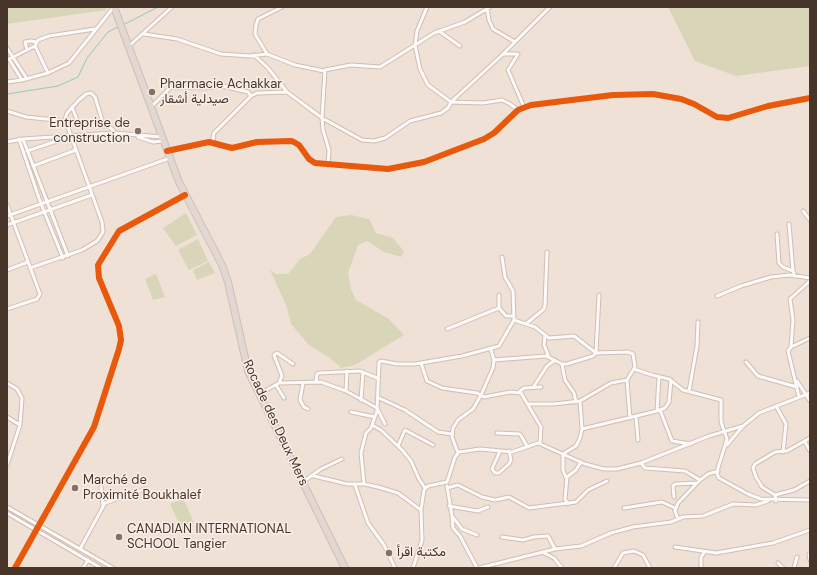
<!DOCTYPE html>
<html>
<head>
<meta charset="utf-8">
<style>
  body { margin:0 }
  #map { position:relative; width:817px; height:575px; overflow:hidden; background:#f0e1d6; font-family:"DM Sans",sans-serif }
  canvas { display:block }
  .frame { position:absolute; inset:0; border:8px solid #483529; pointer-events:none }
</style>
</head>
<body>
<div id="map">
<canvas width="817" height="575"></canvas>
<div class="frame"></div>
</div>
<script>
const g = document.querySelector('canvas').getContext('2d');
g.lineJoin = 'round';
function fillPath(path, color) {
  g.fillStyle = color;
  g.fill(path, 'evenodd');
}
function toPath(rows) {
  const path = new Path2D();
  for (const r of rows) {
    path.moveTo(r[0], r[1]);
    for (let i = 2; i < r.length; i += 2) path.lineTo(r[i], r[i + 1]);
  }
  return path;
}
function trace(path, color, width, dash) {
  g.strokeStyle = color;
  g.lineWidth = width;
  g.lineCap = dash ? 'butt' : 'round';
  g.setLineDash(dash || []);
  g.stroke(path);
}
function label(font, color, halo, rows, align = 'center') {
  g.font = font + ' "DM Sans",Vazirmatn,sans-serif';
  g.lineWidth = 3;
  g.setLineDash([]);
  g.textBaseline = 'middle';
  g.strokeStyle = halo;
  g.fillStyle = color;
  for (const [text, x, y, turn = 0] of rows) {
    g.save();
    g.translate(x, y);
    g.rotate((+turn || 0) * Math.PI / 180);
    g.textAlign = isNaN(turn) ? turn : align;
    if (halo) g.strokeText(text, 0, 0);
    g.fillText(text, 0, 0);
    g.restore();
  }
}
const green = toPath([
  [7,7,105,7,106,10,7,24],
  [668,7,810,7,810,66,736,76,695,61],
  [186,213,197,235,176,246,163,228],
  [351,215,369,219,376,233,393,238,404,251,401,257,384,252,367,241,358,245,348,273,351,289,356,300,389,319,404,335,355,365,341,368,330,358,309,345,291,324,286,305,270,270,276,274,288,274,300,259,310,254,336,217],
  [198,239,208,261,189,270,178,250],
  [209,262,215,273,197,280,193,270],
  [156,274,165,297,153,300,145,279],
  [183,498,194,523,181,528,170,504]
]);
const stream = toPath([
  [123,25,158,7],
  [7,94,58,86,78,77,87,58,108,32,118,27]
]);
const street = toPath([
  [487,8,489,20,493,29,515,42],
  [439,31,460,46],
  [144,34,177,39,221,54,250,56,267,54,295,65,324,71],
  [415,45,434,33,465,22,490,7],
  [415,45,417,31,427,7],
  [129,46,172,7],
  [7,48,27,79],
  [27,50,25,42,31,41,36,42],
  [267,54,255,34,256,25,258,19,282,7],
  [503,54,518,54,508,70,524,107],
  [254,55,268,68,287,92,322,118,362,140,374,141,385,138,410,121,441,113,448,108,451,102,483,103,502,100,510,104,518,110],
  [48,73,35,46,38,40,49,36,95,29],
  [22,80,9,59,35,46],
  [7,82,22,80,48,73,69,63,113,8],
  [150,105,154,104,171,87,204,88,222,86,248,92,251,96],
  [72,107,79,125,108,126,113,130,114,133],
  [7,111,26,117,65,121],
  [138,137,153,142,163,141],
  [19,139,41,204,63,258],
  [23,139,68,256],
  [7,142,23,139,114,133,162,137],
  [214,143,213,138,214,133,251,96,257,93,287,92],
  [168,150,209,142,232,148,257,142,292,141,299,145,309,159,315,163,388,169,424,162,484,139,494,133,518,110,531,105,613,95,653,94,681,99,694,104,717,117,728,118,768,106,810,98],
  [27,151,60,140,66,137],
  [328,165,329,150,323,130,322,118,325,70,351,65,380,67,415,45,420,69,428,85,451,102,501,56,550,7],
  [33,166,76,150],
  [7,205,40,294,37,299,7,309],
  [803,211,810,220],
  [7,216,170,158],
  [789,224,793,271],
  [7,225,92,195],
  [777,234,779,263,783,267,793,271,795,276],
  [30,268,82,250,97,241,103,232,102,222,65,119,67,113,79,100,86,94,91,93,95,97,104,126],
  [7,270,28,262],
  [499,295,499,308,506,316,514,316],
  [717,296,741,286,771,277,790,275,810,278],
  [514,320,535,327,549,338,574,336,596,353,628,352,633,354,635,367,627,380,630,418],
  [527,323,544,309,545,305,547,252],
  [447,329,499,308],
  [545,336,544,345,549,357],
  [791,347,810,338],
  [494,360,546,356,562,364,567,364,593,356,596,353,599,295],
  [746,362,758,376,797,387],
  [421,363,427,381,442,388,477,393,484,397,510,392,521,393,541,427,540,443],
  [562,364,565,380,574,393,576,402],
  [634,369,652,375,669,379,683,390,721,400,721,422,727,439,718,468,717,474,719,478,748,494,761,499,810,500],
  [797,381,810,401],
  [316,382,317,374,319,373,360,371,377,378],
  [7,383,17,389,22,398,20,425,7,465],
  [279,383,282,376,274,355,277,353,293,364],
  [303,383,300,400,304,407,308,409],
  [276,385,284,398],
  [534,386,547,366,555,360],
  [346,391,347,371],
  [689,391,697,346,698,322],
  [519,392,524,388,541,387],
  [259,394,279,383,321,382,346,391,377,408,385,424],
  [377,397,405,410,438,432,452,434],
  [799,397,788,351,791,347,793,320,790,299,810,281],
  [361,400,363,372],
  [528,404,554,404,580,401,611,383,627,380],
  [776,406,786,424,783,452],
  [660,410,672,441,691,444],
  [657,411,659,377],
  [351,412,375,417],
  [7,417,20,425],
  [636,417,638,440],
  [372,425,381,430,402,450,411,461,419,479,425,488],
  [582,429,657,411,665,408,669,402,671,380],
  [497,433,520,434,527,446],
  [805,442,810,451],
  [727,445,743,426,759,413,810,393],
  [398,446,405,430,433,445],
  [500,451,492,469,495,473,499,473,509,464,511,460,509,451],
  [458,453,452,437,453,428,458,420,473,409,481,395,493,368,494,360,491,350],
  [641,463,645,468,685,471,700,480],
  [311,476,321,469,342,459],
  [567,480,563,470,563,454,576,446,580,438,582,429,580,401],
  [302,483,311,476,314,476,347,484,364,484,378,487,398,493,421,510],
  [364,484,361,453,366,433,371,428,377,411,379,362,381,361,397,364,415,364,462,356,499,346,514,320,513,291,505,277,502,257],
  [355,485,368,523,384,545,395,568],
  [447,486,452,516,462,529,477,535],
  [101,487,103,505],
  [447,488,458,485,482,497,495,500,509,497,529,508,576,502,588,490,607,481],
  [775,495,794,490,810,481],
  [674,497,673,486,675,484,697,483],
  [776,501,775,495,762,487,756,477,753,468,755,464,775,452,787,451,810,438],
  [568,504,565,499,567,477,576,470,581,462],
  [449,506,478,511,488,507],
  [7,507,113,568],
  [624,508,662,502,675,508],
  [7,513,101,568],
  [452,517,453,528,460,536,477,568],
  [678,519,675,511,678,503,700,480,708,474,718,471],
  [502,537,523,540,534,537,548,536,555,549],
  [675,547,716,553,773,543,810,530],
  [80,549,105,503,145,489],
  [544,553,554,558,562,568],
  [809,554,810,560],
  [778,563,783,568],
  [15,568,94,427,119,349,121,340,119,326,99,278,98,265,119,231,185,195],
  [83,568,88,560],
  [413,568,422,540,421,510,424,490,428,486,447,482,455,457,459,452,480,449,512,452,538,443,585,464,604,469,617,469,641,463,709,436,743,426],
  [479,568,555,549,581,546,611,533,633,527,671,522,683,517,703,516,733,504,756,505,768,501],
  [614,568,623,553,634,551,643,555,650,568],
  [701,568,701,557,704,553],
  [794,568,797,557]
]);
const highway = toPath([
  [114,7,179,182,222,265,228,282,248,371,345,568]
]);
const cycleway = toPath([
  [167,151,209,142,232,148,257,142,292,141,299,145,309,159,315,163,388,169,424,162,484,139,494,133,518,110,531,105,613,95,653,94,681,99,694,104,717,117,728,118,768,106,810,98],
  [15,568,94,427,119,349,121,340,119,326,99,278,98,265,119,231,185,195]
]);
const markers = [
  [152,92,4,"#837166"],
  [138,131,4,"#837166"],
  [75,488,4,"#837166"],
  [119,537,4,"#837166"],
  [389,553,4,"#837166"]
];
const poiNames = [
  ["Pharmacie Achakkar",160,85],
  ["صيدلية أشقار",160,100],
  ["Entreprise de",130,124,"right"],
  ["construction",130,139,"right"],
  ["Marché de",83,481],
  ["Proximité Boukhalef",83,496],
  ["CANADIAN INTERNATIONAL",127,530],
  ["SCHOOL Tangier",127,545],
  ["مكتبة اقرأ",397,553]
];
const streetNames = [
  ["Rocade des Deux Mers",275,423,65]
];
fillPath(green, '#d9d5b8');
trace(stream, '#91c9b4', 1);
trace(street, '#cebeb3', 5);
trace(highway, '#cac1ba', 8);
trace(street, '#fdfaf9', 3);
trace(highway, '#e2d8d1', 6);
trace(cycleway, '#e8590c', 6);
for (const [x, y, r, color] of markers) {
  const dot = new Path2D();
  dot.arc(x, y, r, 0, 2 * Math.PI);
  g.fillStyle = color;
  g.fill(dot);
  trace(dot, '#f9efe9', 1.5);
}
label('13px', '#483529', '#f9efe9', poiNames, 'left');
label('13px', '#483529', '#f9efe9', streetNames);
</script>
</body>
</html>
